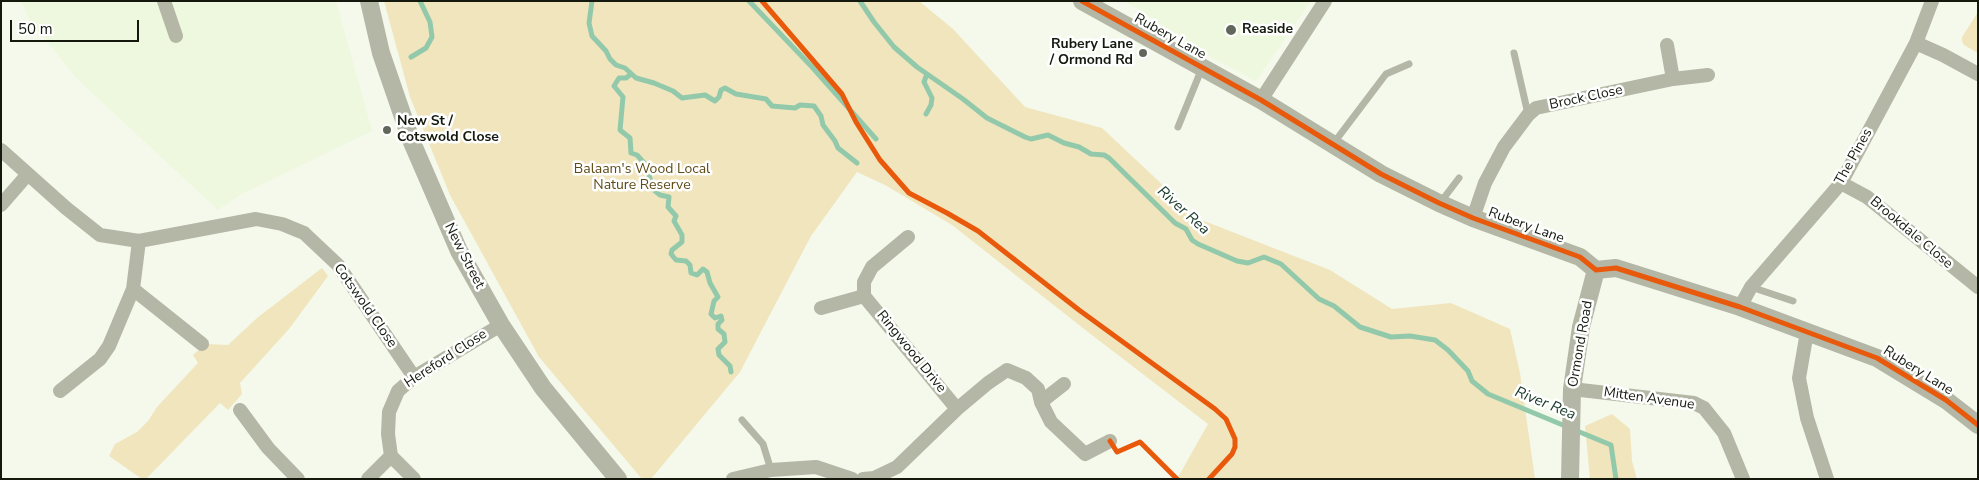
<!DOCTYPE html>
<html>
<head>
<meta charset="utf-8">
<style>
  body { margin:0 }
  #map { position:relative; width:1979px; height:480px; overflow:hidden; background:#f4f9ec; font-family:"Nunito Sans",sans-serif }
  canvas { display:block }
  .frame { position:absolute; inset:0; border:2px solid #14180d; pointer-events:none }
  .scale { position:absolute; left:10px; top:20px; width:129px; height:22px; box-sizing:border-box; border:2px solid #14180d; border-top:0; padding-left:6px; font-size:15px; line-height:18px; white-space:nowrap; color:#14180d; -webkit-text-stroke:4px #fff; paint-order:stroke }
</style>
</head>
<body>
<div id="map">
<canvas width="1979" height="480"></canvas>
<div class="frame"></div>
<div class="scale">50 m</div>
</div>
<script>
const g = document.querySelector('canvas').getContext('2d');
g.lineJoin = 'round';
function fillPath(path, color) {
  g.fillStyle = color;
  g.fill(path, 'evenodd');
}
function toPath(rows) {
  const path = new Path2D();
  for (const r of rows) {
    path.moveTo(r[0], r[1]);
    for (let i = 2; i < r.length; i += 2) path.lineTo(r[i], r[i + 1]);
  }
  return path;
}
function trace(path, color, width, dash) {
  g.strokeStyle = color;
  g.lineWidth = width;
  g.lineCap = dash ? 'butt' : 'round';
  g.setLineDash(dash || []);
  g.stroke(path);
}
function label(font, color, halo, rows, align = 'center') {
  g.font = font + ' "Nunito Sans",sans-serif';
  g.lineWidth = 5;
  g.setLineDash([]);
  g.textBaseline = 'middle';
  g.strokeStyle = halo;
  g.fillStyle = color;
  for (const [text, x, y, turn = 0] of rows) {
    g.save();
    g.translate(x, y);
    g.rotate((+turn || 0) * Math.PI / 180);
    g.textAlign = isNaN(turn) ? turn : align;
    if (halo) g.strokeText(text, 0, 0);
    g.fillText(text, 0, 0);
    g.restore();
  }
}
const built = toPath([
  [21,1,336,1,372,131,240,195,218,210,76,78,29,19],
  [1125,1,1311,1,1256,81,1214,59]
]);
const green = toPath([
  [384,1,919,1,953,29,1025,107,1102,128,1199,219,1330,270,1392,309,1451,303,1510,329,1520,373,1535,479,1177,479,1208,424,1088,332,952,225,885,185,857,172,811,236,740,372,651,479,642,479,539,357,450,195,410,97],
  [1978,12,1978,53,1964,45,1962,41,1962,37],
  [322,268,328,276,289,329,240,383,242,394,228,410,220,403,146,479,142,479,109,456,115,444,137,432,148,421,157,407,198,363,193,355,206,344,228,345,257,318],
  [1612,414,1630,429,1632,461,1637,479,1590,479,1585,426]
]);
const stream = toPath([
  [592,1,589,23,592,36,606,51,610,59,616,65,625,68,636,78,654,83,673,91,682,98,705,95,715,101,719,97,721,90,725,88,736,94,766,99,772,106,795,108,800,105,814,106,821,116,823,125,835,141,838,148,857,163],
  [749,1,812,67,876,139],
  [860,1,874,22,894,47,917,67,963,99,987,118,1025,137,1031,139,1048,135,1064,143,1079,147,1091,154,1104,155,1109,158,1175,223,1186,229,1192,240,1198,244,1237,261,1248,263,1264,257,1281,264,1319,299,1334,306,1360,327,1391,337,1410,336,1435,340,1448,350,1468,371,1472,381,1488,394,1611,445,1616,479],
  [411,57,426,48,432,37,430,22,420,1],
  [631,74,626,78,619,78,614,86,623,97,620,130,630,138,631,153,637,155,645,164,654,190,660,195,669,197,668,207,676,216,674,221,682,235,682,242,672,250,671,254,676,260,686,261,690,265,691,273,697,275,703,269,707,272,710,283,718,297,714,301,711,314,715,318,721,316,722,320,718,324,718,329,724,334,725,342,718,349,719,355,730,366,731,372],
  [926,114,931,105,932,98,924,82,927,74]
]);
const service = toPath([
  [1514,53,1528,114],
  [1178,127,1202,68],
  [1333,144,1386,74,1409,64],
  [1440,203,1459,178],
  [1751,287,1793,301],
  [742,420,763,444,771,470]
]);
const minor = toPath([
  [164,1,176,36],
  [1916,43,1943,55,1978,74],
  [1667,45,1673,79],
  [1261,100,1325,1],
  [1,150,66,208,100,235,139,241,256,219,282,224,304,233,338,265,414,377],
  [1841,183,1867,197,1978,287],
  [1,205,28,174],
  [1473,218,1485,183,1504,147,1528,115,1536,108,1673,79,1708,75],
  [908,237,872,267,864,282,864,296,957,409],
  [139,241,133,289,202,344],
  [1740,307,1751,287,1841,183,1916,43,1932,1],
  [821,308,864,296],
  [1807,332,1799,378,1807,418,1827,479],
  [1572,389,1694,403,1704,408,1724,433,1743,479],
  [60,391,100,359,109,346,133,289],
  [1041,402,1064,384],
  [240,410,268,448,298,479],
  [368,479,391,456],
  [414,479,391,456,388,434,389,412,398,391,414,377,501,325],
  [733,479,771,470,816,467,852,479],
  [863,479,874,478,897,467,957,409,988,383,1007,370,1026,378,1038,389,1041,402,1051,422,1085,454,1110,441]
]);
const tertiary = toPath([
  [369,1,381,53,411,140,459,251,501,325,543,388,618,479],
  [1082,1,1261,100,1381,174,1439,203,1473,218,1580,257,1596,270,1616,268,1740,307,1877,358,1946,400,1978,425],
  [1570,479,1572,389,1581,327,1596,270]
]);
const cycleway = toPath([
  [762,1,842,94,856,122,880,160,909,193,947,213,978,231,1079,310,1215,409,1226,419,1235,439,1235,447,1232,454,1209,479],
  [1082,1,1261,100,1381,174,1439,203,1473,218,1580,257,1596,270,1616,268,1740,307,1877,358,1946,400,1978,425],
  [1110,441,1117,452,1140,442,1177,479]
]);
const markers = [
  [1231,30,6,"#62675b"],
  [1143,53,5,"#62675b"],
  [387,130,5,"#62675b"]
];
const poiNames = [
  ["Reaside",1242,30],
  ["Rubery Lane",1133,45,"right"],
  ["/ Ormond Rd",1133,61,"right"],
  ["New St /",397,122],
  ["Cotswold Close",397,138]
];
const streetNames = [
  ["Rubery Lane",1170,37,29],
  ["Brock Close",1586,98,-12],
  ["The Pines",1854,157,-61],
  ["Rubery Lane",1526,226,20],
  ["Brookdale Close",1911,233,40],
  ["New Street",464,256,63],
  ["Cotswold Close",365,306,55],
  ["Ormond Road",1581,344,-80],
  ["Ringwood Drive",911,352,51],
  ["Hereford Close",446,359,-33],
  ["Rubery Lane",1918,371,32],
  ["Mitten Avenue",1649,399,8]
];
const parkNames = [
  ["Balaam's Wood Local",642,170],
  ["Nature Reserve",642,186]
];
const waterNames = [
  ["River Rea",1183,211,42],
  ["River Rea",1545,404,22]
];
fillPath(built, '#eef8de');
fillPath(green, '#f0e5bd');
trace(stream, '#93c9ab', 5);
trace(service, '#b5b7a6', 7);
trace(minor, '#b5b7a6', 14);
trace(tertiary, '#b5b7a6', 18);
trace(cycleway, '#e8590c', 5);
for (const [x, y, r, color] of markers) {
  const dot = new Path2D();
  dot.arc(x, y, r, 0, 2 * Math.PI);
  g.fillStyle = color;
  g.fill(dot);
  trace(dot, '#fff', 2);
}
label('bold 14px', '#14180d', '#fff', poiNames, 'left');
label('14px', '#14180d', '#fff', streetNames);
label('14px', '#5e4b16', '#fff', parkNames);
label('italic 15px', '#153727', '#fff', waterNames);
</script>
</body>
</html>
